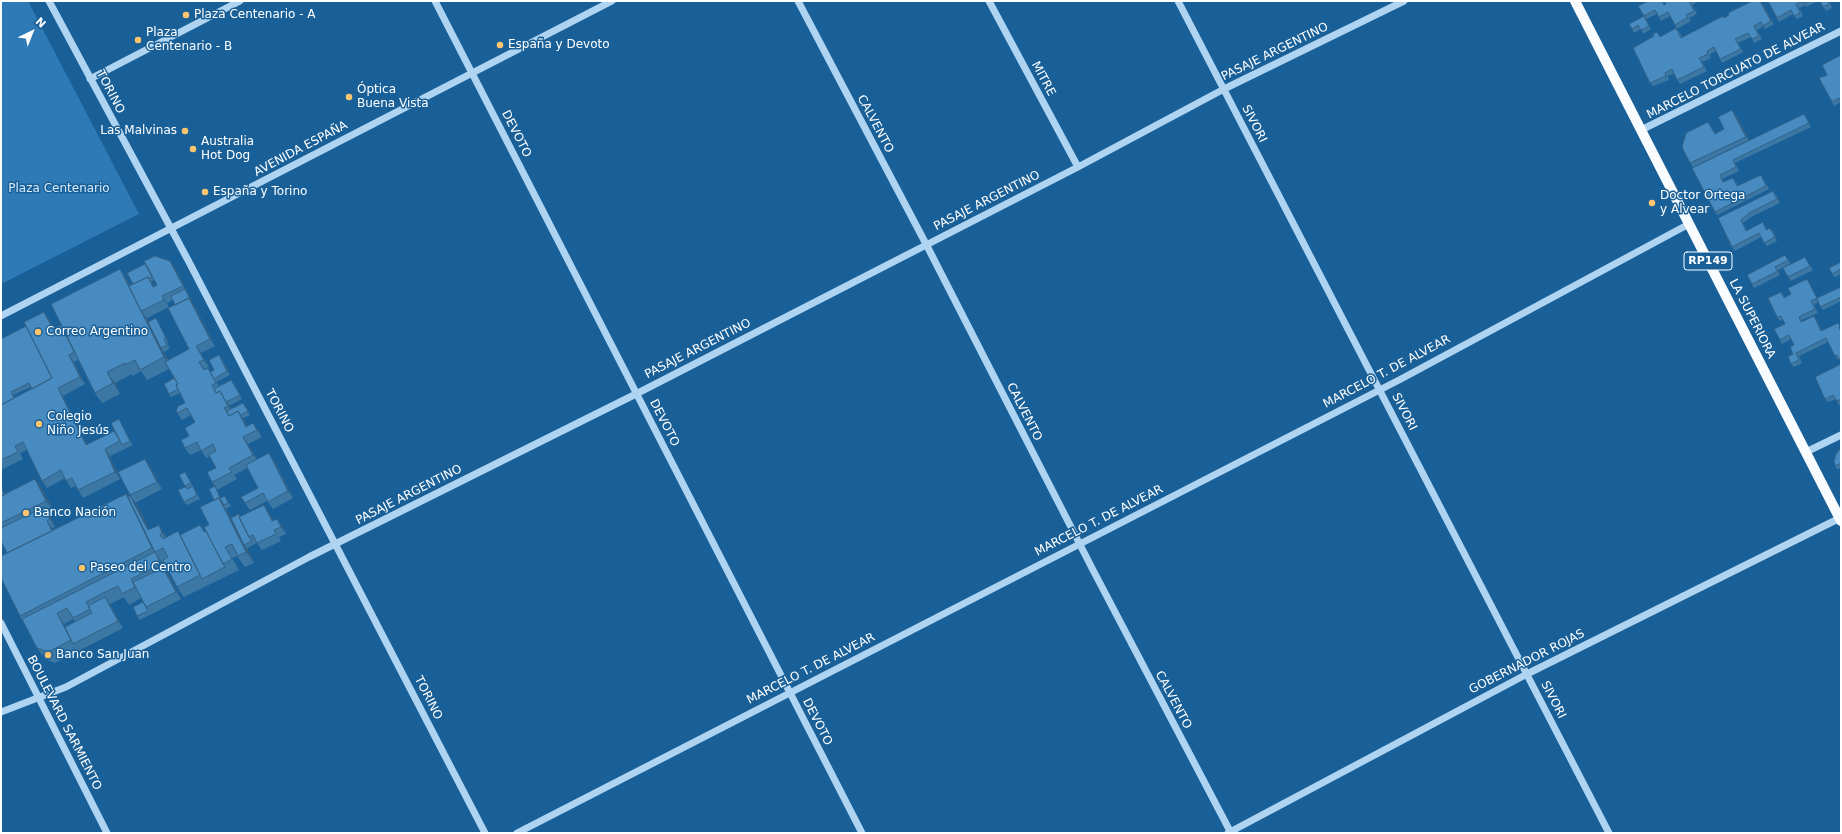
<!DOCTYPE html>
<html>
<head>
<meta charset="utf-8">
<style>
  body { margin:0 }
  #map { position:relative; width:1842px; height:834px; overflow:hidden; background:#1a6098; font-family:"DejaVu Sans",sans-serif }
  canvas { display:block }
  .frame { position:absolute; inset:0; border:2px solid #fff; pointer-events:none }
  .north { position:absolute; left:12px; top:12px; width:40px; height:40px; -webkit-text-stroke:3px #1a6098; paint-order:stroke; rotate:43deg; font-size:11px; font-weight:700; line-height:16px; text-align:center; color:#fff }
  .north::after { content:''; display:block; margin:auto; width:14px; height:18px; background:#fff; clip-path:polygon(50% 0,100% 100%,50% 72%,0 100%) }
</style>
</head>
<body>
<div id="map">
<canvas width="1842" height="834"></canvas>
<div class="frame"></div>
<div class="north">N</div>
</div>
<script>
const g = document.querySelector('canvas').getContext('2d');
g.lineJoin = 'round';
function fillPath(path, color) {
  g.fillStyle = color;
  g.fill(path, 'evenodd');
}
function toPath(rows) {
  const path = new Path2D();
  for (const r of rows) {
    path.moveTo(r[0], r[1]);
    for (let i = 2; i < r.length; i += 2) path.lineTo(r[i], r[i + 1]);
  }
  return path;
}
function trace(path, color, width, dash) {
  g.strokeStyle = color;
  g.lineWidth = width;
  g.lineCap = dash ? 'butt' : 'round';
  g.setLineDash(dash || []);
  g.stroke(path);
}
function label(font, color, halo, rows, align = 'center') {
  g.font = font + ' "DejaVu Sans",sans-serif';
  g.lineWidth = 3;
  g.setLineDash([]);
  g.textBaseline = 'middle';
  g.strokeStyle = halo;
  g.fillStyle = color;
  for (const [text, x, y, turn = 0] of rows) {
    g.save();
    g.translate(x, y);
    g.rotate((+turn || 0) * Math.PI / 180);
    g.textAlign = isNaN(turn) ? turn : align;
    if (halo) g.strokeText(text, 0, 0);
    g.fillText(text, 0, 0);
    g.restore();
  }
}
const green = toPath([
  [1,1,28,1,139,214,1,284]
]);
const minor = toPath([
  [49,1,189,262,485,833],
  [435,1,862,833],
  [798,1,926,244,1093,570,1231,833],
  [989,1,1078,167],
  [1178,1,1609,833],
  [90,79,240,1],
  [1641,130,1841,31],
  [1,316,612,1],
  [1806,452,1841,435],
  [1,623,107,833],
  [1,712,66,687,309,557,636,394,1078,167,1224,89,1404,1],
  [517,833,1401,379,1689,224],
  [1228,833,1527,674,1840,518]
]);
const major = toPath([
  [1575,1,1841,521]
]);
const wall = toPath([
  [1648,1,1663,1,1665,5,1672,1,1699,1,1692,5,1697,14,1689,18,1691,21,1677,29,1670,16,1661,21,1657,14,1646,19,1651,29,1643,34,1641,29,1634,33,1632,29,1644,16],
  [1761,1,1774,24,1765,29,1763,26,1757,30,1762,39,1754,43,1751,37,1738,43,1743,52,1722,63,1716,51,1709,55,1711,58,1702,62,1707,71,1680,84,1674,73,1668,76,1669,80,1653,86,1650,83,1654,36,1660,36,1679,31,1682,37],
  [1768,1,1819,1,1806,7,1805,5,1799,8,1803,16,1797,19,1793,14,1779,22],
  [1820,1,1829,1,1832,8,1826,11],
  [1827,75,1841,102,1834,106,1832,102],
  [1735,113,1749,140,1693,167,1690,163,1708,122,1715,134,1724,129],
  [1806,118,1811,127,1735,163,1739,171,1722,179,1724,182,1735,181,1738,186,1761,175,1769,189,1717,215,1715,212,1692,168],
  [1776,194,1780,203,1751,217,1743,223,1747,230,1765,226,1767,229,1773,231,1777,241,1767,246,1761,237,1735,251,1732,247,1718,218],
  [1805,257,1813,270,1791,281,1788,277],
  [1788,259,1790,264,1778,270,1780,275,1754,288,1747,275],
  [1841,262,1841,274,1835,277,1832,274],
  [175,268,215,346,201,353,209,367,204,369,205,370,210,372,214,370,219,355,222,359,230,375,216,382,219,386,231,380,234,383,242,399,229,406,231,409,243,403,250,415,243,418,247,426,258,430,262,437,248,444,257,459,274,460,293,498,273,509,267,501,250,510,245,503,258,488,247,468,234,475,237,479,217,490,212,482,216,468,210,456,206,458,201,450,190,455,185,448,189,436,195,422,191,415,182,420,176,411,185,403,180,393,171,397,169,394,174,378,169,369,147,380,141,371,133,376,132,374,115,383,120,394,102,403,95,393,78,360,74,362,85,384,63,396,87,445,114,431,117,435,119,419,121,423,133,445,110,456,120,479,83,498,78,490,76,486,71,488,65,478,47,488,42,481,27,450,20,453,23,459,1,470,1,371,2,371,2,370,1,370,1,339,49,319,54,328,61,325,120,269,127,280,130,285,133,284,127,273],
  [154,280,157,285,154,287,151,282],
  [173,300,175,305,189,349,168,360,164,352,170,348,167,343,168,342,158,322,149,322,147,318,169,307,167,303],
  [31,387,32,389,15,398,13,395],
  [1807,279,1809,282,1817,298,1841,287,1841,301,1823,310,1818,302,1814,305,1818,313,1802,320,1802,322,1816,319,1822,330,1839,359,1838,360,1835,356,1828,342,1799,356,1802,363,1794,367,1791,364,1793,354,1794,345,1791,339,1782,344,1780,340,1785,324,1783,320,1780,321,1777,317,1781,292,1785,298,1791,294],
  [1841,364,1841,404,1839,405,1836,399,1828,402,1825,399],
  [1841,450,1841,468,1837,469,1835,466],
  [150,466,162,489,135,503,130,495],
  [185,472,200,499,187,505,184,502,185,487,187,489,185,486],
  [35,479,43,490,54,512,49,514,55,527,52,528,53,530,126,494,128,497,130,496,138,506,149,530,159,525,167,537,180,535,200,525,205,532,206,531,209,525,214,500,217,490,221,498,227,500,231,506,226,509,231,518,239,514,241,517,269,513,273,521,277,519,282,526,286,534,279,537,281,541,262,550,257,543,247,548,254,563,245,567,237,556,232,558,239,570,184,597,177,587,164,561,162,562,181,599,140,620,137,616,143,602,141,598,129,605,124,597,110,604,123,628,55,663,45,659,37,648,20,616,7,553,1,541,1,491,5,494],
  [73,619,75,622,66,626,64,624],
  [1,543,3,548,1,550]
]);
const shadedWall = toPath([
  [1760,1,1761,1,1774,24,1771,21],
  [1732,110,1735,113,1749,140,1746,137],
  [170,261,175,268,188,293,183,286],
  [120,269,127,280,143,310,141,311,147,318,162,348,161,348,164,352,172,368,164,357],
  [148,277,153,284,158,294,153,287],
  [185,289,188,293,215,346,210,339],
  [162,296,167,303,169,307,164,300],
  [44,312,49,319,58,336,53,329],
  [1814,316,1816,319,1824,334,1821,331],
  [196,346,201,353,209,367,204,360],
  [69,355,74,362,85,384,80,377],
  [219,355,222,359,230,375,227,371],
  [107,372,115,383,120,394,113,383],
  [58,388,63,396,91,452,86,445],
  [220,391,225,398,233,413,228,406],
  [238,411,243,418,251,434,246,427],
  [119,419,121,423,133,445,130,441],
  [253,423,258,430,262,437,257,430],
  [243,437,248,444,258,462,253,455],
  [105,449,110,456,120,479,115,472],
  [269,453,274,460,293,498,288,491],
  [145,459,150,466,162,489,157,482],
  [35,479,43,490,54,512,46,501],
  [215,486,223,502,220,498],
  [126,494,136,508,155,552,162,562,181,599,176,592,163,568,152,548],
  [130,496,138,506,155,541,148,530],
  [219,498,226,509,245,544,244,545,247,548,254,563,246,552],
  [264,505,269,513,277,528,272,521],
  [44,507,49,514,55,527,50,519],
  [277,519,282,526,286,534,281,527],
  [47,521,52,528,57,538,52,531],
  [159,525,166,536,170,544,162,533],
  [105,597,110,604,123,628,118,621],
  [57,613,64,624,75,643,73,644,71,640]
]);
const building = toPath([
  [1648,1,1662,1,1664,5,1666,4,1664,1,1670,1,1670,2,1672,1,1690,1,1689,1,1694,11,1686,15,1688,17,1675,25,1668,12,1659,17,1655,10,1644,16,1638,6,1648,1],
  [1752,1,1760,1,1771,21,1763,26,1761,22,1754,26,1759,36,1752,39,1748,33,1735,39,1741,49,1720,59,1714,47,1707,51,1708,54,1699,58,1704,67,1677,80,1672,69,1665,73,1666,76,1650,83,1633,48,1654,36,1653,34,1657,32,1660,37,1676,28,1681,38,1723,16,1724,18,1729,15,1728,13,1752,1],
  [1768,1,1809,1,1804,4,1803,1,1796,4,1800,13,1794,16,1791,10,1777,18,1768,1],
  [1820,1,1828,1,1829,4,1823,7,1820,1],
  [1644,16,1649,26,1641,30,1638,25,1632,29,1629,24,1644,16],
  [1841,55,1841,102,1839,98,1832,102,1819,78,1827,75,1822,65,1841,55],
  [1732,110,1746,137,1690,163,1682,147,1686,133,1708,122,1715,134,1724,129,1718,117,1732,110],
  [1804,114,1809,123,1733,160,1736,167,1720,175,1723,182,1733,178,1737,186,1761,175,1766,186,1715,212,1692,168,1804,114],
  [1773,191,1777,199,1749,213,1741,220,1746,231,1763,222,1766,230,1770,228,1775,237,1764,243,1759,233,1732,247,1718,218,1773,191],
  [1785,255,1788,260,1775,267,1778,271,1752,284,1747,275,1785,255],
  [155,256,170,261,183,286,162,296,164,300,141,311,129,286,148,277,153,287,157,285,144,261,155,256],
  [1805,257,1810,266,1788,277,1783,268,1805,257],
  [1841,262,1841,270,1841,269,1832,274,1829,268,1841,262],
  [145,264,152,277,149,278,148,277,133,284,127,273,145,264],
  [120,269,164,357,140,370,135,360,125,365,125,363,107,372,113,383,95,393,51,304,120,269],
  [1807,279,1817,298,1841,287,1841,297,1820,307,1817,298,1811,301,1815,309,1799,317,1801,322,1814,316,1821,331,1838,323,1840,326,1839,327,1841,331,1841,362,1837,355,1835,356,1826,338,1796,353,1799,360,1791,364,1788,357,1793,354,1790,347,1794,345,1789,335,1780,340,1774,329,1785,324,1781,316,1777,317,1768,298,1781,292,1784,298,1791,294,1788,288,1807,279],
  [185,289,191,301,189,298,175,305,171,296,185,289],
  [189,298,210,339,196,346,204,360,199,362,204,370,208,368,216,383,212,385,216,393,220,391,228,406,224,408,229,416,238,411,246,427,253,423,257,430,243,437,253,455,229,468,232,472,212,482,207,472,216,468,209,455,216,451,213,444,201,451,197,442,185,448,181,440,189,436,185,428,195,422,187,408,177,413,176,411,178,406,185,403,176,385,178,384,165,362,189,349,168,308,189,298],
  [44,312,53,329,61,325,74,352,69,355,80,377,58,388,86,445,114,431,120,441,105,449,115,472,78,490,72,478,66,481,61,470,42,481,23,442,15,446,18,452,1,460,1,405,52,378,24,322,44,312],
  [156,318,166,338,164,339,167,345,161,348,148,322,156,318],
  [26,326,52,378,32,389,29,383,11,392,14,398,1,405,1,371,2,371,1,369,1,339,26,326],
  [1841,326,1841,331,1839,327,1841,326],
  [219,355,227,371,214,379,210,372,214,370,209,360,219,355],
  [1841,364,1841,399,1837,401,1833,395,1825,399,1815,377,1841,364],
  [174,378,178,384,176,385,178,389,169,394,164,384,174,378],
  [231,380,240,395,226,402,220,391,216,393,214,389,231,380],
  [243,403,248,411,241,415,238,411,229,416,227,411,243,403],
  [119,419,130,441,122,445,111,423,119,419],
  [1840,449,1841,450,1841,463,1835,466,1834,461,1836,454,1840,449],
  [269,453,288,491,268,502,263,493,245,503,241,497,258,488,246,465,269,453],
  [145,459,157,482,130,495,118,472,145,459],
  [185,472,191,483,185,486,179,475,185,472],
  [35,479,46,501,1,523,1,496,35,479],
  [193,486,197,495,184,502,178,490,185,487,187,489,193,486],
  [215,486,220,498,219,499,219,498,214,500,209,489,215,486],
  [3,490,4,495,1,496,1,491,3,490],
  [126,494,152,548,20,616,1,578,1,556,126,494],
  [130,496,148,530,159,525,162,533,160,535,163,539,178,531,200,575,177,587,163,560,168,557,163,548,155,552,161,564,131,579,135,587,122,594,118,586,103,593,86,602,90,609,73,618,67,608,57,613,71,640,48,652,37,648,22,619,155,552,128,497,130,496],
  [225,496,228,503,224,505,220,498,225,496],
  [219,498,246,552,238,556,232,544,225,547,232,559,223,564,204,527,209,525,200,507,219,498],
  [264,505,272,521,277,519,281,527,274,530,276,534,257,543,253,535,249,537,239,517,264,505],
  [44,507,50,519,47,521,52,531,7,553,1,541,1,528,44,507],
  [239,514,240,517,239,517,249,537,252,541,244,545,231,518,239,514],
  [200,525,204,532,206,531,223,564,225,567,202,579,180,535,200,525],
  [163,568,176,592,146,607,133,582,163,568],
  [105,597,118,621,73,644,65,627,92,613,88,606,105,597],
  [143,602,148,611,137,616,133,607,143,602]
]);
const markers = [
  [186,15,4,"#ffc56f"],
  [138,40,4,"#ffc56f"],
  [500,45,4,"#ffc56f"],
  [349,97,4,"#ffc56f"],
  [185,131,4,"#ffc56f"],
  [193,149,4,"#ffc56f"],
  [205,192,4,"#ffc56f"],
  [1652,203,4,"#ffc56f"],
  [38,332,4,"#ffc56f"],
  [39,424,4,"#ffc56f"],
  [26,513,4,"#ffc56f"],
  [82,568,4,"#ffc56f"],
  [48,655,4,"#ffc56f"]
];
const shields = [
  [1708,261,48]
];
const shieldNames = [
  ["RP149",1708,261]
];
const poiNames = [
  ["Plaza Centenario - A",194,15],
  ["Plaza",146,33],
  ["Centenario - B",146,47],
  ["España y Devoto",508,45],
  ["Óptica",357,90],
  ["Buena Vista",357,104],
  ["Las Malvinas",177,131,"right"],
  ["Australia",201,142],
  ["Hot Dog",201,156],
  ["España y Torino",213,192],
  ["Doctor Ortega",1660,196],
  ["y Alvear",1660,210],
  ["Correo Argentino",46,332],
  ["Colegio",47,417],
  ["Niño Jesús",47,431],
  ["Banco Nación",34,513],
  ["Paseo del Centro",90,568],
  ["Banco San Juan",56,655]
];
const streetNames = [
  ["PASAJE ARGENTINO",1275,52,-26],
  ["MARCELO TORCUATO DE ALVEAR",1736,71,-27],
  ["MITRE",1043,79,62],
  ["TORINO",110,92,62],
  ["CALVENTO",875,124,62],
  ["SIVORI",1254,124,63],
  ["DEVOTO",516,134,63],
  ["AVENIDA ESPAÑA",301,149,-28],
  ["PASAJE ARGENTINO",987,201,-27],
  ["LA SUPERIORA",1752,319,63],
  ["PASAJE ARGENTINO",698,349,-27],
  ["MARCELO T. DE ALVEAR",1387,372,-28],
  ["TORINO",279,411,62],
  ["CALVENTO",1024,412,63],
  ["SIVORI",1404,412,63],
  ["DEVOTO",664,423,63],
  ["PASAJE ARGENTINO",409,495,-27],
  ["MARCELO T. DE ALVEAR",1099,521,-27],
  ["GOBERNADOR ROJAS",1527,662,-27],
  ["MARCELO T. DE ALVEAR",811,669,-27],
  ["TORINO",428,698,63],
  ["CALVENTO",1173,700,62],
  ["SIVORI",1553,700,63],
  ["DEVOTO",817,722,63],
  ["BOULEVARD SARMIENTO",64,723,63]
];
const parkNames = [
  ["Plaza Centenario",59,189]
];
fillPath(green, '#2e7ab6');
trace(minor, '#afd4f1', 7);
trace(major, '#f9fcff', 10);
fillPath(wall, '#3d78a5');
fillPath(shadedWall, '#326186');
fillPath(building, '#478bc0');
trace(building, '#326186', 1);
for (const [x, y, r, color] of markers) {
  const dot = new Path2D();
  dot.arc(x, y, r, 0, 2 * Math.PI);
  g.fillStyle = color;
  g.fill(dot);
  trace(dot, '#1a6098', 1.5);
}
for (const [x, y, w] of shields) {
  const box = new Path2D();
  box.roundRect(x - w / 2, y - 9, w, 18, 3);
  g.fillStyle = '#1a6098';
  g.fill(box);
  trace(box, '#fff', 1);
}
label('bold 11px', '#fff', null, shieldNames);
label('12px', '#fff', '#1a6098', poiNames, 'left');
label('12px', '#fff', '#1a6098', streetNames);
label('12px', '#d6ebfb', '#1a6098', parkNames);
</script>
</body>
</html>
